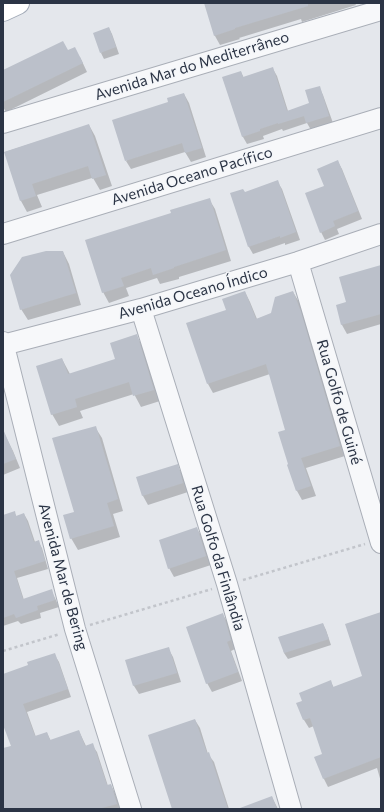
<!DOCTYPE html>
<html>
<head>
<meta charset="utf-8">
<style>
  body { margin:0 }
  #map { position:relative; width:384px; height:812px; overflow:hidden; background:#e4e7ec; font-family:Commissioner,sans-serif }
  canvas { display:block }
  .frame { position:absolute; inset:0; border:4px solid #2b3445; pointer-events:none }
</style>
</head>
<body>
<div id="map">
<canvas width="384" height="812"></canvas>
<div class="frame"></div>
</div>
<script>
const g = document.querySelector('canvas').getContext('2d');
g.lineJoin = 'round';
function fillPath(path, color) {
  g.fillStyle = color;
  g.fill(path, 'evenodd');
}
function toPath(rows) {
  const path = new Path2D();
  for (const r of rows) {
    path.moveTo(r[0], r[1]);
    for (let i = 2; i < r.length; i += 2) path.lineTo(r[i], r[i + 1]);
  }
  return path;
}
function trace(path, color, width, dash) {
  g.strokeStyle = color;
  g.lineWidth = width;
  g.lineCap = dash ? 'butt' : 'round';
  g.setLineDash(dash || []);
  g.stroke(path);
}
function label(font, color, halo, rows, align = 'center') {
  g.font = font + ' Commissioner,sans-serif';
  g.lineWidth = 3;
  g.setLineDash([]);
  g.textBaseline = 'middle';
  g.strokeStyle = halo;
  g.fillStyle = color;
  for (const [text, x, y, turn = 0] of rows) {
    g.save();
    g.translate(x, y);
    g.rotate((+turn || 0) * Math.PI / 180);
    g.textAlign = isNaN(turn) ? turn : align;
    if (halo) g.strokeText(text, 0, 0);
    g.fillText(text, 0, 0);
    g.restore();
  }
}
const shadow = toPath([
  [205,3,355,3,356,5,302,22,301,19,239,38,240,39,220,45,215,36],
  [109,28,112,34,119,54,104,59,101,53],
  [68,51,80,57,87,72,6,112,3,107,3,71],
  [273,69,277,76,288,111,310,104,319,87,323,95,333,123,311,130,307,123,283,131,282,129,263,136,264,139,247,144,243,137,223,78,241,72,244,78],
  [184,94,189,103,206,157,191,162,185,152,131,169,126,161,170,103],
  [89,125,95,136,112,186,100,190,93,178,92,178,37,195,42,207,27,212,21,201,5,152],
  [338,162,342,169,362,219,337,229,339,234,325,240,321,232,325,186],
  [277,181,282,189,300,240,285,245,285,243,253,254,249,247,245,193],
  [209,199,215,209,231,261,179,277,179,279,160,284,157,278,126,288,129,296,109,303,103,292,172,213],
  [63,252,69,264,81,305,28,320,21,309],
  [381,266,381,324,347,334,342,325,337,306,348,302],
  [245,292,250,302,257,319,272,314,293,292,299,302,306,322,345,456,306,468,316,496,302,500,297,491,289,465,287,430,270,374,213,393,208,384,227,310],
  [136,335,143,347,160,401,141,407,134,394,80,411,83,418,59,426,52,414,62,359,70,374,116,360],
  [95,427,102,438,123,511,113,514,120,537,78,550,71,538,76,512],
  [3,431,13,451,20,468,3,475],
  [177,465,182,474,188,492,148,505,143,496,137,478],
  [14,512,17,517,24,514,28,521,35,542,38,541,42,548,48,569,17,578,24,600,51,590,55,598,59,607,40,613,41,618,21,624,18,621,3,626,3,516],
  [197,529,202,537,211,565,174,577,169,568],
  [381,613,381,782,377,768,328,787,324,779,323,755,314,726,309,728,304,720,297,704,303,701,331,682,334,688,364,677],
  [223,615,228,623,235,649,231,651,242,681,212,692,207,683],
  [323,624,326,630,331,645,288,659,284,653,280,637],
  [168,648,173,657,181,682,139,694,134,686,127,661],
  [54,654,59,662,71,697,27,712,36,737,47,733,51,741,79,731,86,746,92,745,97,752,108,786,111,785,115,793,120,809,3,809,3,749,12,746,3,722,3,675,29,666],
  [195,720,200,728,208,754,214,762,229,809,174,809],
  [272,797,278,809,239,809]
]);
const building = toPath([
  [204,3,308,3,308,6,235,28,235,29,214,36],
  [109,27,116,47,100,53,93,33],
  [63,41,68,50,75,47,83,63,3,102,3,70],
  [273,67,287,111,309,103,305,90,320,86,329,116,306,123,304,116,278,124,278,123,260,129,260,131,242,137,222,77,241,71,243,77],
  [184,93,202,148,185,153,182,143,125,161,112,120,168,102,167,98],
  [89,124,106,175,92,179,88,166,32,184,36,196,20,201,4,152],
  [338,160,358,211,333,221,335,226,320,233,305,193,324,186,317,169],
  [278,180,296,232,280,238,280,236,248,247,230,193,243,189,245,192],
  [210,198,226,250,174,267,174,268,153,275,151,268,121,278,124,286,102,293,85,240,171,213,170,210],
  [46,251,63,251,76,293,20,310,10,275,22,257],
  [381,265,381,314,341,325,336,305,346,302,339,277],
  [245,291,256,319,271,313,275,297,293,291,301,312,340,446,301,458,311,486,296,491,287,465,288,464,278,432,285,430,266,364,207,384,186,323,226,310,222,299],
  [137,334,154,390,133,396,129,382,75,399,77,407,51,415,36,366,62,358,68,374,115,359,110,343],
  [96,426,118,499,107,503,114,526,70,539,63,515,74,512,52,438],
  [3,429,16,459,3,464],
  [178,464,183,483,142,496,136,477],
  [15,511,16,516,24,513,34,542,39,540,45,561,14,571,23,599,52,589,55,600,37,606,38,610,16,618,14,614,3,618,3,515],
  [197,527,206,556,168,569,159,540],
  [381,612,381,757,323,779,314,757,322,754,310,718,303,720,296,703,302,701,299,693,331,680,333,687,362,676,345,624],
  [223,613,231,640,227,642,238,672,206,684,186,627],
  [323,623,329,639,284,653,278,637],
  [169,647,177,673,133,686,125,660],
  [55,653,68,689,23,704,35,736,47,732,50,740,79,730,85,746,93,743,107,785,111,784,117,804,98,809,3,809,3,748,11,746,3,725,3,674,28,665,27,662],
  [195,719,207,753,209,752,228,809,172,809,148,735],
  [272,796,277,809,241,809,240,808]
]);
const path = toPath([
  [243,580,365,544],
  [90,625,212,589],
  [3,651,60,634]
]);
const minor = toPath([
  [3,123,381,10],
  [3,234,381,118],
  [298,262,381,543],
  [141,309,227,584,291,809],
  [3,342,75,629,131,809],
  [3,345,141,309,298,262,381,234]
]);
const major = toPath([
  [3,10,18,3]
]);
const streetNames = [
  ["Avenida Mar do Mediterrâneo",192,66,-17],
  ["Avenida Oceano Pacífico",192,176,-17],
  ["Avenida Oceano Índico",193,293,-16],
  ["Rua Golfo de Guiné",339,402,74],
  ["Rua Golfo da Finlândia",218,558,73],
  ["Avenida Mar de Bering",63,577,75]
];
fillPath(shadow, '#0003');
fillPath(building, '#bbc0ca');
trace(minor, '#a9aeb7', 22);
trace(major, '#a3abb8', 24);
trace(path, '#c2c5cb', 2.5, [3, 3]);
trace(minor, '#f7f8fa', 20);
trace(major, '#fff', 22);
label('15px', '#2b3445', '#f4f6f9', streetNames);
</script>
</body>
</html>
